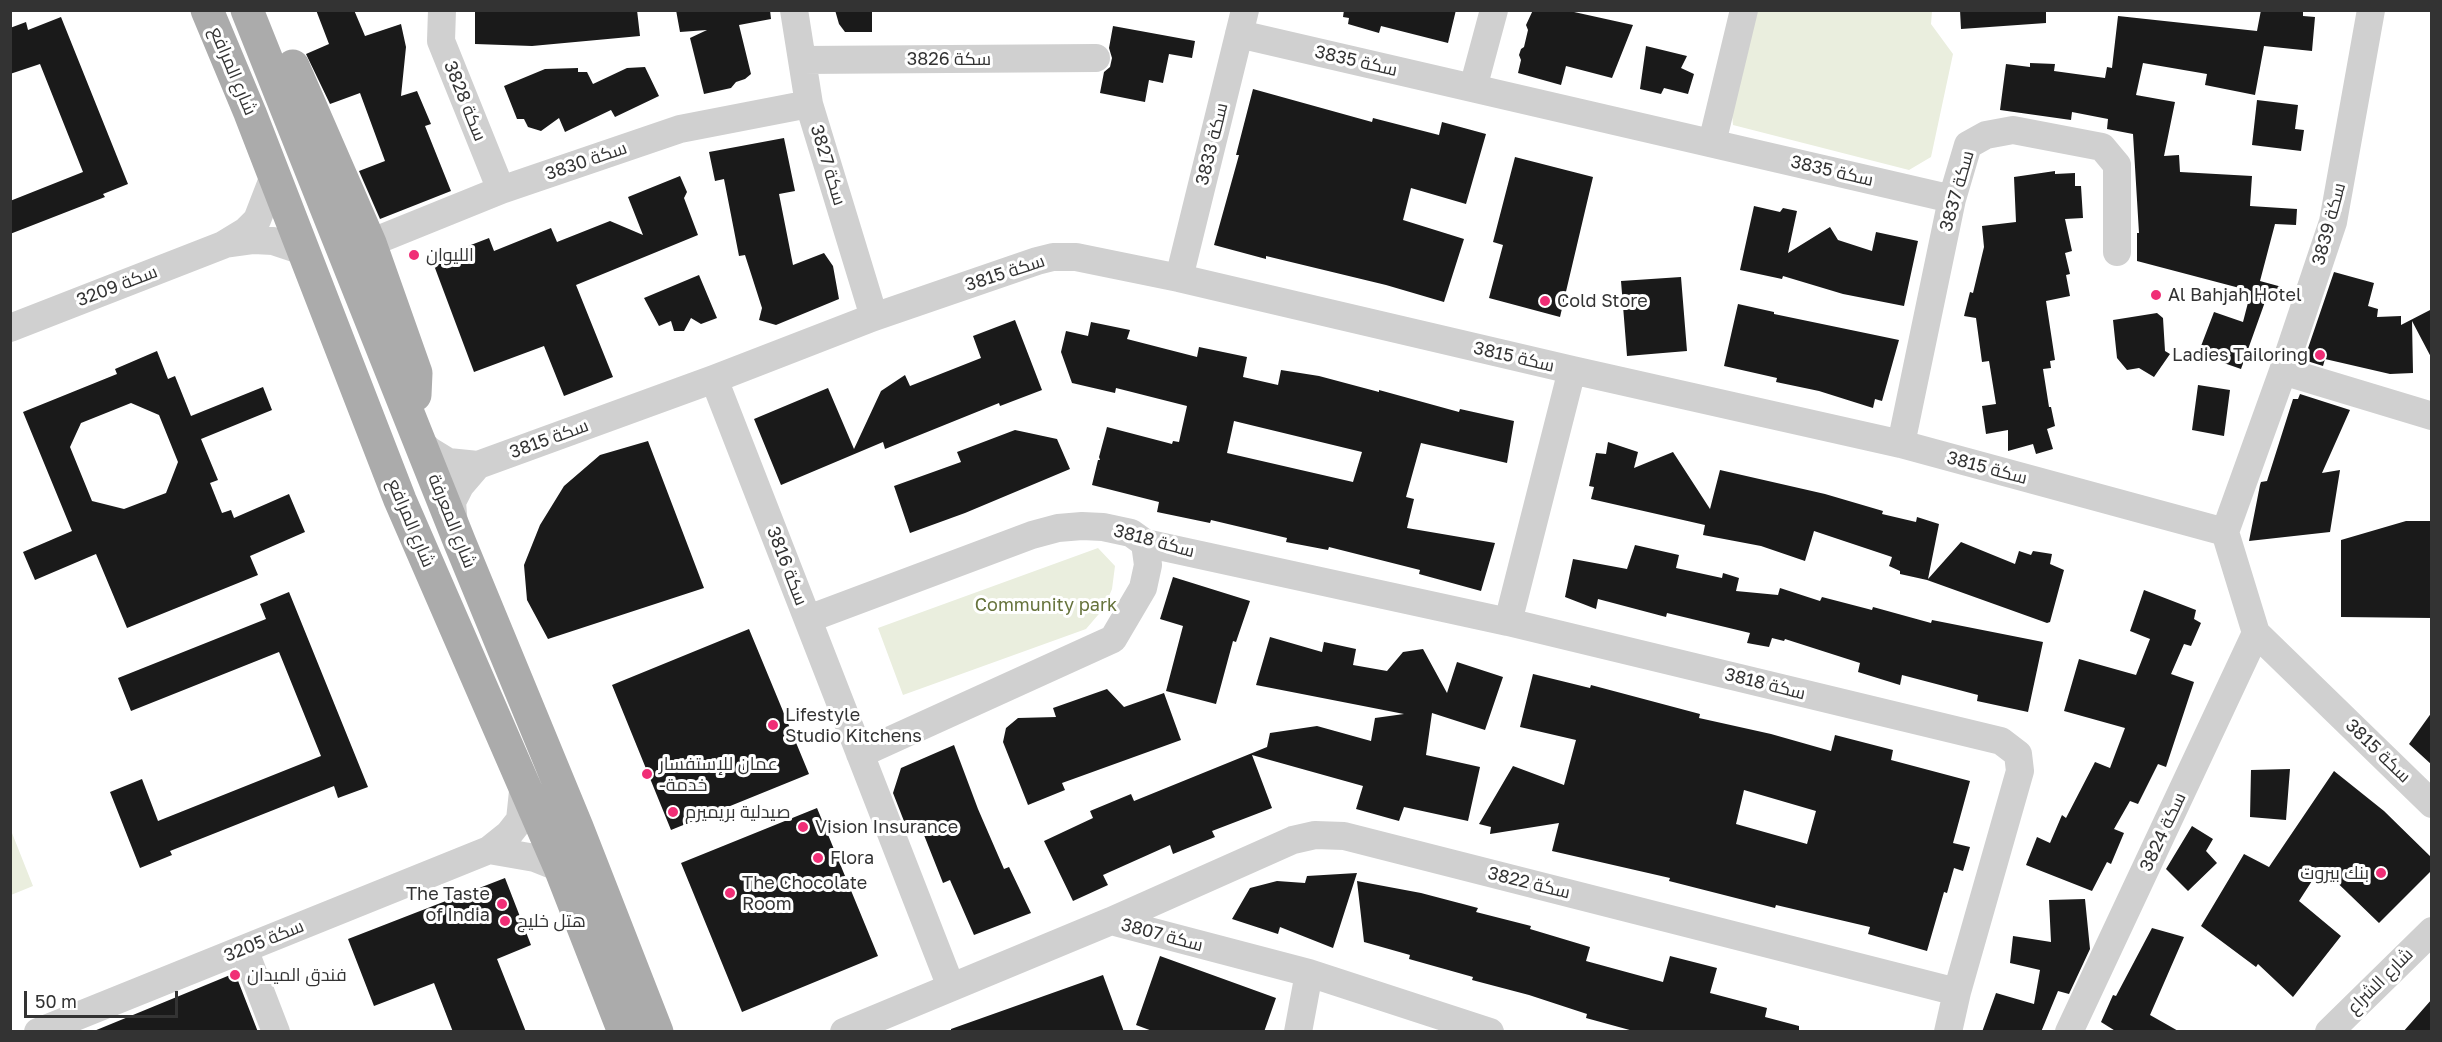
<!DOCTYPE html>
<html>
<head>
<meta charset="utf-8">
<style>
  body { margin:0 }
  #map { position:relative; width:2442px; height:1042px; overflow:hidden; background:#fff; font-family:"Golos Text",sans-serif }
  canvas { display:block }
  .frame { position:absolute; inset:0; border:12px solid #333; pointer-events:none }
  .scale { position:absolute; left:24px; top:991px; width:154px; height:27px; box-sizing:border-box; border:3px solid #333; border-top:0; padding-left:8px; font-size:18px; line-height:21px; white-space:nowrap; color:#333; -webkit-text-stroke:4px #fff; paint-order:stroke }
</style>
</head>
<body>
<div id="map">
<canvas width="2442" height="1042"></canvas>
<div class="frame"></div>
<div class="scale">50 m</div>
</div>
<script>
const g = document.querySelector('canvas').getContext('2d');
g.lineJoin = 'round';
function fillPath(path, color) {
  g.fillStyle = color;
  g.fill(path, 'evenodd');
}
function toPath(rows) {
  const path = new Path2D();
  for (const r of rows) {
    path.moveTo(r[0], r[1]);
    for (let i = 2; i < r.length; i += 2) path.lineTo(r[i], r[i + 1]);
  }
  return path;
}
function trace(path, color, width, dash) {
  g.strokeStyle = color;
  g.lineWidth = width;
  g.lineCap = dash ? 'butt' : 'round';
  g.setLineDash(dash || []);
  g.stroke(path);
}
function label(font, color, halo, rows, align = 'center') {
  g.font = font + ' "Golos Text",Cairo,sans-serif';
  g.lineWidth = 6;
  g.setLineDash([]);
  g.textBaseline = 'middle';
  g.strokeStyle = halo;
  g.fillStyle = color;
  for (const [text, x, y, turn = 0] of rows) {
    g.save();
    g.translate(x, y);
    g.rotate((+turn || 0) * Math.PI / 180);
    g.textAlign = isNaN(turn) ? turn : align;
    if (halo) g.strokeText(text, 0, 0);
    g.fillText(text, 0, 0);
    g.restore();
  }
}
const green = toPath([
  [1754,11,1932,11,1931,24,1953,54,1931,157,1909,170,1733,125,1731,105],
  [1098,548,1115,566,1112,589,1104,608,1086,629,903,695,878,628],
  [10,828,33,886,11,895,10,895]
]);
const building = toPath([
  [316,10,354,10,365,36,401,24,406,47,401,96,417,91,431,124,425,126,451,191,380,219,359,171,385,161,360,93,330,104,306,54,329,44],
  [475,10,637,10,640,36,532,46,475,44],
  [676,10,770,10,771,19,739,25,751,74,745,79,736,82,731,88,704,94,690,38,707,30,680,32],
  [835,10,872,10,872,32,845,32,839,24],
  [1344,10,1456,10,1448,43,1381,26,1379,33,1348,24,1349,18,1343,17],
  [1533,10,1565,10,1633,25,1612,78,1566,66,1561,85,1518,73,1521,60,1519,55,1521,49,1524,47,1528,30,1526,25],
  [1960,10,2046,10,2046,23,1961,29],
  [2261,10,2303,10,2303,16,2315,17,2312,51,2264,46,2255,95,2205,85,2207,74,2143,63,2136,95,2175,102,2164,156,2179,155,2180,172,2252,176,2250,206,2297,209,2296,225,2275,224,2260,281,2282,287,2278,302,2266,299,2241,369,2198,354,2214,312,2243,322,2251,291,2137,261,2137,233,2139,233,2133,134,2107,129,2108,119,2072,112,2071,120,2000,110,2006,64,2030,67,2030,63,2055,64,2054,71,2105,78,2107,67,2112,68,2118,16,2257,31],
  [61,17,128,184,103,194,105,197,10,234,10,201,83,172,40,64,10,74,10,28,26,22,28,30],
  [1113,26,1195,41,1192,58,1169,54,1163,83,1149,80,1145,102,1100,93,1104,72,1110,67,1112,58,1109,48],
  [1646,46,1687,56,1681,68,1694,74,1688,94,1664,88,1661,94,1640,89],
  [645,67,659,96,615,117,611,110,565,132,559,118,541,131,528,127,524,119,517,119,504,86,545,69,578,68,578,72,587,72,593,84,627,68],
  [1253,89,1372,122,1373,118,1439,135,1442,122,1486,134,1466,204,1411,188,1403,220,1464,239,1444,302,1386,285,1266,256,1266,259,1214,245,1239,155,1236,155],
  [2257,100,2298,105,2295,129,2304,130,2301,151,2252,145],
  [784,138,795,191,779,194,793,265,824,253,833,266,839,299,776,325,759,320,762,308,745,255,739,256,724,179,715,181,709,152],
  [1515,157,1593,177,1560,317,1489,298,1503,245,1493,242],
  [2055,171,2055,174,2075,173,2075,186,2081,186,2083,218,2065,219,2072,251,2065,253,2070,274,2066,275,2070,296,2046,301,2055,360,2050,361,2051,368,2043,369,2049,407,2051,407,2055,426,2047,429,2053,449,2036,454,2033,444,2008,451,2008,430,1986,434,1982,406,1996,404,1989,361,1982,362,1976,318,1964,316,1970,292,1973,293,1984,247,1982,226,2016,222,2014,177],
  [680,176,687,192,684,198,698,235,576,285,613,377,564,396,544,346,474,372,432,260,489,238,494,251,551,228,557,242,610,221,643,235,628,197],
  [1754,206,1780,212,1783,208,1797,211,1788,253,1830,227,1838,240,1872,251,1876,232,1918,241,1904,306,1843,294,1783,276,1782,279,1740,270],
  [2334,272,2374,283,2368,306,2378,309,2377,317,2401,316,2401,325,2432,309,2432,359,2412,321,2413,373,2390,374,2325,359,2323,366,2304,360],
  [699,275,717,318,701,324,691,318,684,331,674,331,671,321,659,326,644,298],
  [1681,277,1687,351,1627,356,1621,281],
  [1738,304,1774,312,1774,314,1899,340,1882,401,1875,399,1873,408,1819,391,1776,382,1777,378,1724,366],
  [2157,313,2163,318,2165,351,2170,354,2154,377,2139,368,2127,370,2117,358,2113,320],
  [1015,320,1042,390,1000,406,999,403,885,449,883,442,781,485,754,419,828,388,854,449,881,391,905,375,910,386,981,358,973,336],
  [1091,322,1130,330,1127,339,1197,357,1199,347,1247,357,1243,377,1278,385,1281,370,1319,376,1379,392,1379,390,1459,412,1460,409,1514,421,1507,463,1421,443,1406,497,1414,499,1407,528,1495,543,1481,591,1419,574,1420,570,1329,547,1328,550,1286,542,1287,538,1211,520,1210,523,1157,512,1159,502,1092,485,1098,460,1100,460,1099,457,1107,427,1172,444,1173,441,1179,442,1187,406,1116,388,1115,393,1072,383,1061,352,1066,331,1088,336],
  [1234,421,1362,452,1353,482,1227,453],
  [157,351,168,379,175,376,191,416,263,387,272,410,201,439,218,480,210,483,222,513,231,510,234,518,289,494,305,532,250,556,258,575,127,628,96,554,35,580,23,552,72,531,23,412,117,374,115,369],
  [131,403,159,415,178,462,166,493,124,509,92,501,70,447,81,423],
  [2198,385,2230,390,2224,436,2192,430],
  [2300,394,2350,410,2322,473,2340,470,2330,532,2249,541,2260,485,2261,482,2267,481,2293,399,2298,399],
  [1015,430,1057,439,1070,469,965,513,910,533,894,486,961,462,957,452],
  [648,441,704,588,548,639,527,600,524,565,540,525,564,486,600,455],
  [1608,442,1638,452,1634,468,1673,452,1710,509,1720,470,1825,494,1883,511,1882,514,1916,522,1917,517,1939,524,1928,579,1961,542,2015,564,2019,551,2031,555,2033,551,2052,554,2050,564,2064,570,2050,622,2047,623,1927,580,1900,574,1900,571,1889,566,1892,557,1814,531,1805,561,1761,546,1703,535,1705,525,1591,499,1594,487,1589,486,1596,453,1606,454],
  [2406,521,2432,521,2432,618,2341,617,2341,540],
  [1635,545,1679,555,1676,568,1722,578,1723,573,1739,578,1736,591,1778,595,1780,588,1820,601,1822,597,1872,610,1873,607,1931,623,1932,620,2043,642,2028,712,1977,701,1978,695,1902,675,1900,685,1858,672,1860,663,1785,639,1784,641,1772,638,1769,647,1747,643,1750,633,1667,613,1666,617,1598,599,1596,609,1565,597,1573,559,1627,569],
  [1173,577,1250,601,1236,642,1233,641,1216,704,1166,691,1183,626,1160,619],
  [2144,590,2196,610,2194,619,2201,623,2191,646,2184,644,2171,674,2194,682,2166,767,2158,764,2138,804,2130,801,2114,829,2124,833,2111,864,2107,862,2092,891,2026,865,2037,837,2050,843,2062,815,2066,818,2095,762,2110,768,2125,728,2064,711,2079,659,2136,675,2150,639,2130,631],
  [289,592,368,787,338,798,334,786,170,851,172,855,140,868,110,792,142,779,158,821,321,756,279,652,131,711,118,678,266,619,260,604],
  [749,629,809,774,671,830,612,685],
  [1270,637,1322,652,1324,642,1356,649,1353,665,1387,671,1403,652,1423,649,1447,693,1457,662,1503,677,1485,730,1432,713,1426,755,1480,767,1468,821,1404,807,1399,821,1356,809,1363,786,1252,755,1272,808,1212,831,1215,837,1173,854,1170,845,1103,875,1108,885,1073,901,1044,841,1093,818,1090,811,1131,794,1134,801,1267,747,1270,733,1317,726,1371,741,1375,718,1404,714,1256,685],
  [1533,674,1590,688,1591,685,1700,714,1699,718,1771,734,1831,751,1835,735,1893,750,1891,760,1970,781,1953,843,1970,847,1963,871,1954,868,1947,893,1944,892,1927,951,1868,934,1870,927,1776,905,1775,908,1669,881,1670,878,1552,851,1559,823,1490,834,1491,827,1479,824,1513,766,1564,785,1576,740,1520,727],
  [1744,790,1816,811,1807,844,1736,824],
  [1107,689,1124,707,1164,693,1181,740,1062,783,1065,790,1028,805,1003,742,1006,728,1018,718,1056,717,1053,708],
  [2432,712,2432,765,2409,744],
  [954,745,978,809,1004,869,1009,867,1031,913,974,935,950,880,943,883,922,830,909,834,893,793,901,768],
  [2290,769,2286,820,2250,817,2251,770],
  [2334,771,2384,811,2432,858,2432,870,2379,923,2321,867,2299,901,2341,936,2293,997,2258,964,2256,967,2201,926,2244,854,2269,867],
  [817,808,878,956,742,1012,681,863],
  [2192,826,2213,839,2206,851,2217,863,2188,891,2166,869],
  [1357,873,1333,948,1280,927,1278,934,1232,919,1250,888,1277,881,1305,883,1307,876],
  [505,878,531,945,497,959,526,1032,453,1032,434,983,374,1006,348,939],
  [1357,881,1421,893,1478,908,1476,912,1531,926,1530,929,1590,947,1586,961,1663,982,1670,956,1717,968,1710,993,1767,1008,1765,1017,1799,1026,1799,1032,1637,1032,1586,1018,1587,1014,1529,995,1472,980,1473,977,1409,959,1410,955,1364,942],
  [2085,899,2090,949,2069,994,2058,991,2041,1032,1982,1032,1996,993,2034,1004,2040,970,2010,963,2013,936,2051,942,2049,900],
  [2152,928,2184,937,2150,1015,2180,1032,2117,1032,2101,1022,2113,995,2116,996],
  [1160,956,1276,998,1264,1032,1155,1032,1136,1025],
  [235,973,258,1032,94,1032,94,1031],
  [1103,975,1124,1032,951,1032,951,1029],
  [2432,999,2432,1032,2403,1032]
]);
const minor = toPath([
  [442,10,441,41,501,190],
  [794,10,809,104,874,317],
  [1239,34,1952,199],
  [802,60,1096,58],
  [1473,88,1494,10],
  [1712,143,1744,10],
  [370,243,501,190,680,129,809,104],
  [225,244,254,240,273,241,303,251],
  [1179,278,1245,10],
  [10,328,223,245,246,231,257,220,274,176],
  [2283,371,2432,416],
  [714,379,951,987],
  [419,441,430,451,448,462,478,465],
  [1901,444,1952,199,1968,145,1986,135,2013,130,2102,147,2117,165,2117,252],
  [454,527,452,502,460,486,478,465,714,379,874,317,1037,261,1053,257,1076,257,1179,278,1572,370,1901,444,2225,532,2256,633,2432,804],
  [2225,532,2283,371,2333,222,2371,10],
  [808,619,1032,535,1058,528,1082,526,1103,527,1131,533,1145,543,1508,622,2001,741,2018,754,2020,771,1957,992,1948,1032],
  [1508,622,1572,370],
  [860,754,1113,639,1143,588,1148,565,1145,543],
  [489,850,535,858,560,868],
  [1111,921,1293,840,1315,835,1344,836,1957,992],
  [244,949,276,1032],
  [38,1032,489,850,509,834,520,820,524,782],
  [844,1032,1111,921,1309,973,1490,1032],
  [1298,1032,1309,973],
  [2069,1032,2256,633],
  [2329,1032,2432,931]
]);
const major = toPath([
  [207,10,250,113,400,500,560,868,624,1032],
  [247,10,460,543,577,827,657,1032],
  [293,66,370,243,416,373,415,395]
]);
const markers = [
  [414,255,6,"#f02e76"],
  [2156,295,6,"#f02e76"],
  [1545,301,6,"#f02e76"],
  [2320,355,6,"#f02e76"],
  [773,725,6,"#f02e76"],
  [647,774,6,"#f02e76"],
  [673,812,6,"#f02e76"],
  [803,827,6,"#f02e76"],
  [818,858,6,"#f02e76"],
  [2381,873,6,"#f02e76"],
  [730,893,6,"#f02e76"],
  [502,904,6,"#f02e76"],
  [505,921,6,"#f02e76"],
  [235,975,6,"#f02e76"]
];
const streetNames = [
  ["سكة 3826",949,59],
  ["سكة 3835",1356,61,13],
  ["شارع المرافع",233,71,67],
  ["سكة 3828",465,101,68],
  ["سكة 3833",1212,144,-76],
  ["سكة 3830",586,161,-19],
  ["سكة 3827",828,165,73],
  ["سكة 3835",1832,171,13],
  ["سكة 3837",1957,191,-74],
  ["سكة 3839",2329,224,-75],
  ["سكة 3815",1005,273,-18],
  ["سكة 3209",117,286,-21],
  ["سكة 3815",1514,357,13],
  ["سكة 3815",549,439,-20],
  ["سكة 3815",1987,468,15],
  ["شارع المعرفة",452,521,68],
  ["شارع المرافع",411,523,67],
  ["سكة 3818",1154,541,15],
  ["سكة 3816",787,566,69],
  ["سكة 3818",1765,684,14],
  ["سكة 3815",2378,751,44],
  ["سكة 3824",2163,832,-65],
  ["سكة 3822",1529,883,14],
  ["سكة 3807",1162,935,15],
  ["سكة 3205",264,941,-22],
  ["شارع الشراع",2380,981,-45]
];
const poiNames = [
  ["الليوان",426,255],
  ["Al Bahjah Hotel",2168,295],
  ["Cold Store",1557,301],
  ["Ladies Tailoring",2308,355,"right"],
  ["Lifestyle",785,715],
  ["Studio Kitchens",785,736],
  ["عمان للإستفسار",659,764],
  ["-خدمة",659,785],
  ["صيدلية بريميرم",685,812],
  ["Vision Insurance",815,827],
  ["Flora",830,858],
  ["بنك بيروت",2369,873,"right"],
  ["The Chocolate",742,883],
  ["Room",742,904],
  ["The Taste",490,894,"right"],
  ["of India",490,915,"right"],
  ["هتل خلیج",517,921],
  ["فندق الميدان",247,975]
];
const parkNames = [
  ["Community park",1046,605]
];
fillPath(green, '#eaeede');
fillPath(building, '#1a1a1a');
trace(minor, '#d0d0d0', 28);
trace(major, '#ababab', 33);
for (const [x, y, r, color] of markers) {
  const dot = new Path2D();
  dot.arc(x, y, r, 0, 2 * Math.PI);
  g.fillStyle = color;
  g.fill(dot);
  trace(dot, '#fff', 2);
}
label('18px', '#333', '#fff', streetNames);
label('18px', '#333', '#fff', poiNames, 'left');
label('18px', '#66733c', '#fff', parkNames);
</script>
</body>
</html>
